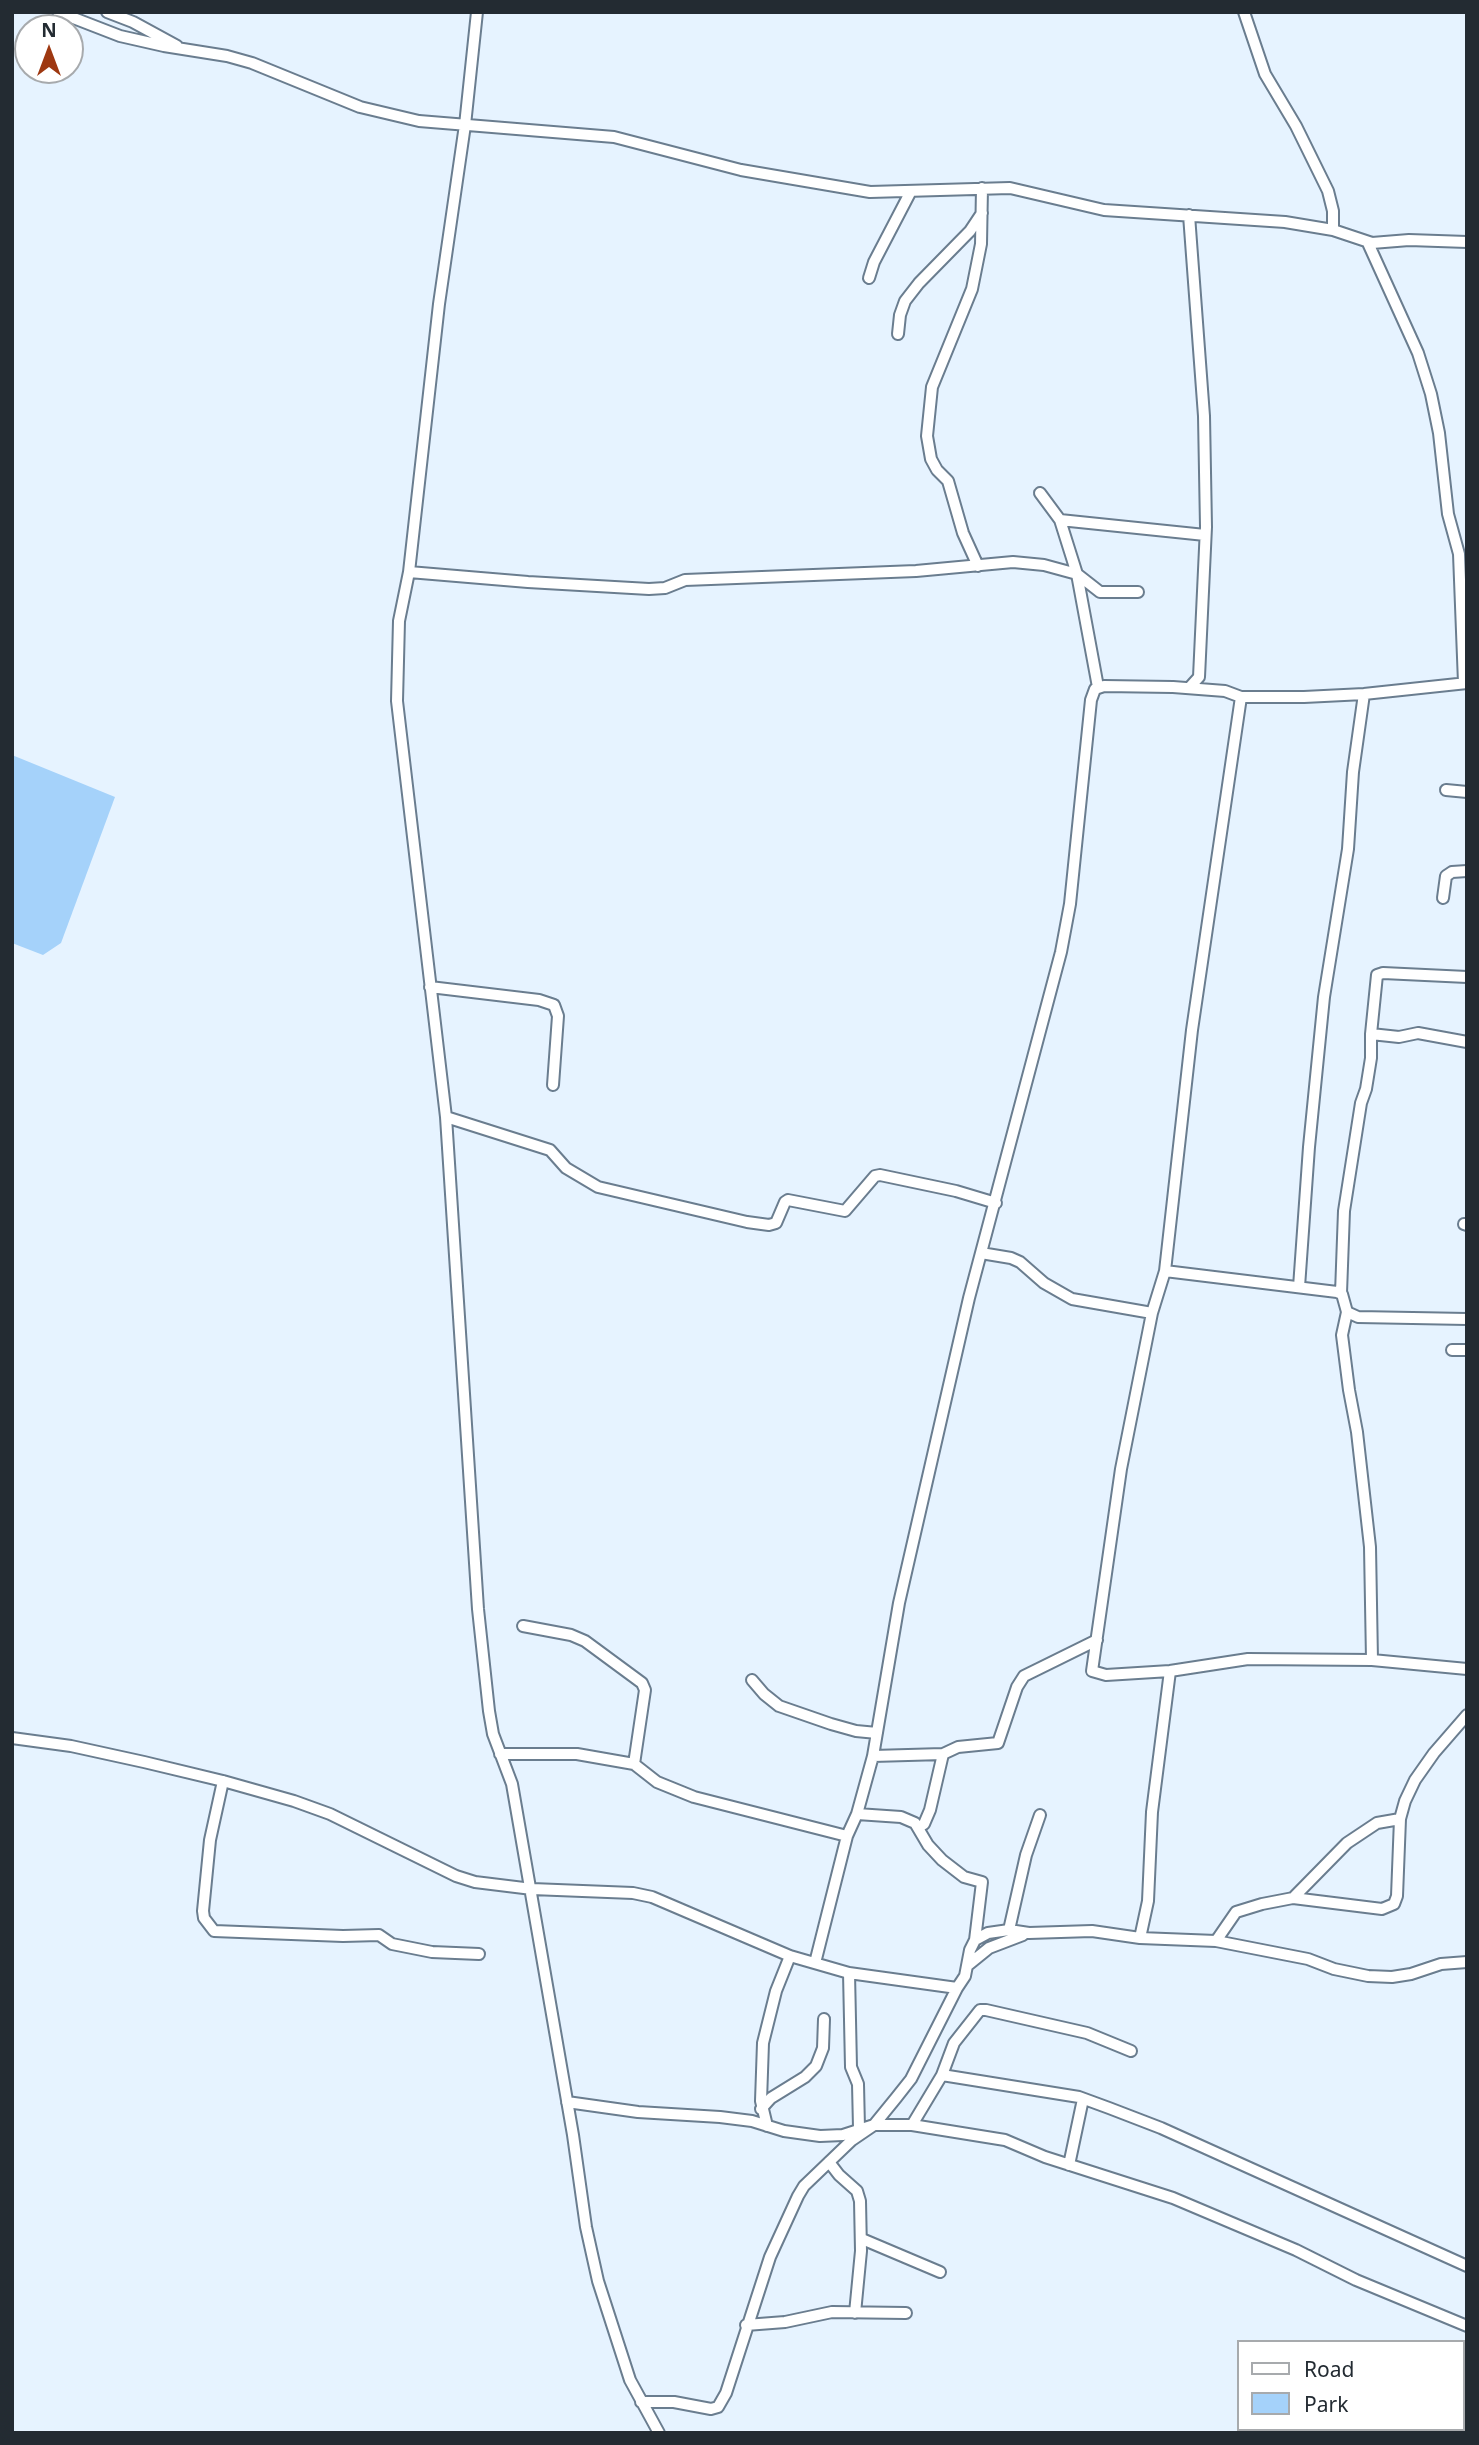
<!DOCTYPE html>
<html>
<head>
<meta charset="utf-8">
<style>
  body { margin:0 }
  #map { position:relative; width:1479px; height:2445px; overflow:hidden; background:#e6f3ff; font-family:"Noto Sans",sans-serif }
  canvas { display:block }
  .frame { position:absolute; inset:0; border:14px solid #232b32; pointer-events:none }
  .legend { position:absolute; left:1237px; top:2340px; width:228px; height:91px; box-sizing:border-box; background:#fff; border:2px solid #a7aaad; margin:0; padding:9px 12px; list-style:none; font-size:21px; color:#232b32 }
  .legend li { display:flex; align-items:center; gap:14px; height:35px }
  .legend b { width:35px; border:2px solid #a7aaad }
  .north { position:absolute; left:14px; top:14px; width:70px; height:70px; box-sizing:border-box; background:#fff; border:2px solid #a7aaad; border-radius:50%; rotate:0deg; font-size:19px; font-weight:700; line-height:28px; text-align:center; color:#232b32 }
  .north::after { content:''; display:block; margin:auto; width:24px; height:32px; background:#9e3811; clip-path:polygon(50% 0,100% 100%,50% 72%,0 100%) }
</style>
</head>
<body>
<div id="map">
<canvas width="1479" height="2445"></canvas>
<div class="frame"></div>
<ul class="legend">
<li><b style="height:9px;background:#fff"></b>Road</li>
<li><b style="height:19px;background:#a5d2fa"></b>Park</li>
</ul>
<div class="north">N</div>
</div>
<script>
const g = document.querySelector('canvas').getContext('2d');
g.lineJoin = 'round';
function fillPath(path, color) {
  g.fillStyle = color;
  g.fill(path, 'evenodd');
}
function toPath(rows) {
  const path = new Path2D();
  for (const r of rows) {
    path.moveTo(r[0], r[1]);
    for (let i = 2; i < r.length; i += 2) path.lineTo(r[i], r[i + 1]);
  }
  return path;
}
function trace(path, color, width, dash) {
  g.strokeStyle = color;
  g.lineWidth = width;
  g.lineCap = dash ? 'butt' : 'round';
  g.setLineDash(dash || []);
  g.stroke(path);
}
const green = toPath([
  [12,755,115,797,61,943,43,955,12,943]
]);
const street = toPath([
  [58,12,120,36,164,46,227,56,252,63,360,107,419,121,614,137,741,170,870,192,1010,188,1104,210,1285,222,1333,230,1372,243,1409,240,1467,242],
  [107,12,133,22,177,46],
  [477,12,465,125,439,304,409,572,399,621,397,701,446,1117,478,1609,489,1711,493,1734,512,1784,573,2135,586,2227,598,2281,630,2380,659,2433],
  [1244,12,1265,74,1296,126,1328,191,1333,211,1333,230],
  [1368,243,1418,353,1431,394,1439,433,1448,514,1459,554,1464,683],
  [869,278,874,262,911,191],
  [898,334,900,315,905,301,919,283,970,231,982,213],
  [1040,493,1060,520,1205,535],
  [1060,520,1077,574,1098,687],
  [978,566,963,533,948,481,937,470,931,459,927,436,932,387,972,289,981,244,982,188],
  [409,572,528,582,649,589,665,588,685,580,916,571,1013,562,1044,565,1077,574,1100,592,1138,592],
  [1189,688,1199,677,1206,527,1204,416,1189,215],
  [1241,697,1192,1030,1165,1271,1152,1313,1121,1469,1092,1671,1106,1675,1170,1671,1248,1659,1372,1660,1467,1669],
  [1446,790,1467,792],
  [1443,898,1446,876,1452,872,1467,871],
  [430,987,539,1000,554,1005,558,1016,553,1085],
  [1371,1034,1399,1037,1418,1033,1467,1042],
  [446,1117,550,1150,566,1168,598,1187,747,1222,769,1225,776,1223,785,1202,788,1200,845,1211,875,1176,880,1175,956,1191,996,1203],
  [1467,1224,1464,1224,1467,1225],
  [981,1253,1011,1258,1020,1262,1044,1283,1072,1299,1152,1313],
  [1165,1271,1337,1292,1342,1294,1347,1312,1358,1317,1467,1319],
  [1299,1287,1309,1147,1324,997,1348,849,1353,772,1364,694],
  [1341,1293,1344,1211,1361,1103,1366,1089,1371,1058,1371,1034,1377,975,1383,973,1467,977],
  [1347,1312,1342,1335,1349,1390,1357,1432,1370,1547,1372,1660],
  [1452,1350,1467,1350],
  [523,1626,571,1635,585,1641,642,1683,645,1690,634,1764],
  [752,1680,764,1694,779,1706,831,1724,856,1731,877,1733],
  [12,1738,71,1746,144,1762,223,1781,294,1801,330,1814,456,1876,475,1882,532,1889,633,1893,652,1897,790,1956,849,1973,957,1988,965,1976,970,1950,975,1940,988,1933,1009,1930,1029,1933,1092,1931,1140,1938,1216,1941,1308,1959,1334,1969,1368,1976,1392,1977,1411,1974,1441,1964,1467,1962],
  [500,1754,577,1754,634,1764,657,1782,694,1797,847,1836],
  [873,1756,943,1754],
  [223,1781,210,1840,203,1911,204,1918,214,1931,343,1936,379,1935,392,1944,432,1952,479,1954],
  [857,1814,901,1817,915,1823,928,1845,942,1860,964,1877,982,1882,975,1940],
  [919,1827,924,1824,930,1810,943,1754,958,1747,998,1743,1017,1687,1024,1676,1097,1640],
  [1293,1898,1347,1843,1377,1823,1400,1819],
  [1009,1930,1026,1855,1040,1815],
  [1140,1938,1148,1901,1152,1812,1170,1671],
  [1216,1941,1236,1912,1262,1904,1293,1898,1382,1909,1394,1904,1397,1896,1400,1819,1405,1801,1415,1780,1434,1753,1467,1715],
  [815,1963,847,1836,857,1814,873,1756,899,1603,969,1298,1061,952,1070,904,1091,700,1095,689,1104,686,1173,687,1225,691,1241,697,1304,697,1364,694,1467,683],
  [968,1965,989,1948,1023,1935],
  [849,1973,851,2067,858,2084,859,2128],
  [942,2075,1079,2097,1109,2108,1161,2128,1467,2266],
  [567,2102,638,2112,720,2117,752,2121,784,2131,820,2136,843,2135,874,2125,912,2125,1005,2140,1045,2157,1173,2198,1296,2250,1356,2280,1467,2326],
  [761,2109,771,2098,805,2077,816,2066,823,2048,824,2019],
  [912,2125,942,2075,954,2043,980,2010,986,2010,1087,2033,1131,2051],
  [767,2126,761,2101,763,2043,776,1991,790,1956],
  [829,2162,839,2175,857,2191,860,2201,861,2251,855,2313],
  [1069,2165,1083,2099],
  [862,2239,940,2272],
  [746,2325,785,2322,832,2312,906,2313],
  [641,2402,674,2402,711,2409,718,2407,726,2393,770,2257,798,2196,804,2186,852,2140,874,2125,896,2098,911,2079,957,1988]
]);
fillPath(green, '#a5d2fa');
trace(street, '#6a7d8f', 14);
trace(street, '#fff', 10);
</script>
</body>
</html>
